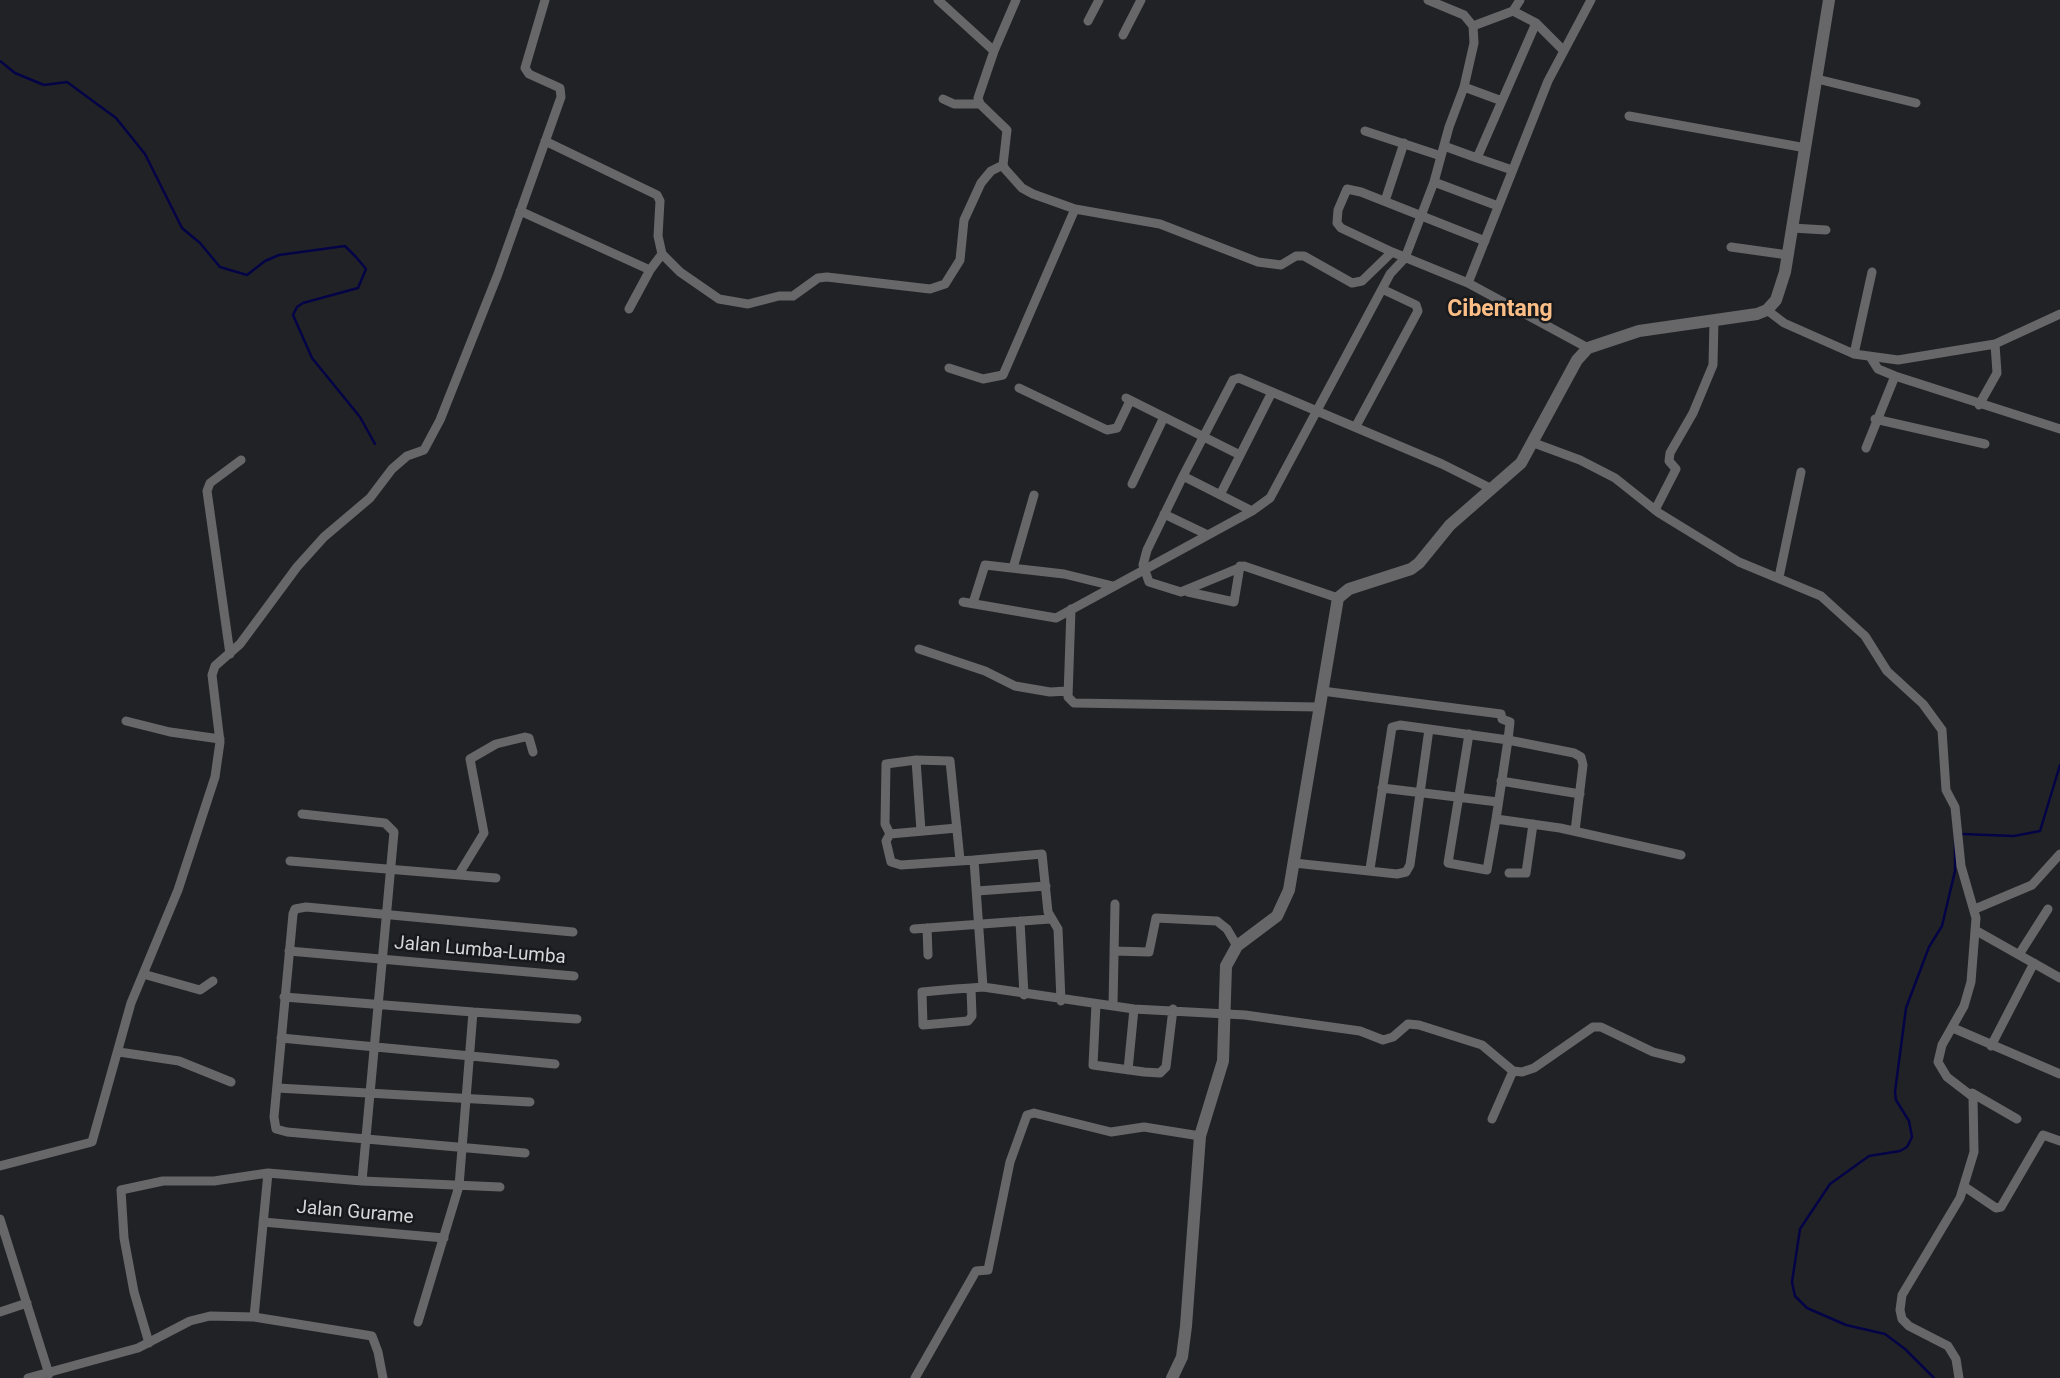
<!DOCTYPE html>
<html>
<head>
<meta charset="utf-8">
<style>
  body { margin:0 }
  canvas { display:block; background:#212226 }
</style>
</head>
<body>
<canvas width="2060" height="1378"></canvas>
<script>
const g = document.querySelector('canvas').getContext('2d');
g.lineJoin = 'round';
function toPath(rows) {
  const path = new Path2D();
  for (const r of rows) {
    path.moveTo(r[0], r[1]);
    for (let i = 2; i < r.length; i += 2) path.lineTo(r[i], r[i + 1]);
  }
  return path;
}
function trace(path, color, width, dash) {
  g.strokeStyle = color;
  g.lineWidth = width;
  g.lineCap = dash ? 'butt' : 'round';
  g.setLineDash(dash || []);
  g.stroke(path);
}
function label(font, color, halo, rows, align = 'center') {
  g.font = font + ' Roboto,sans-serif';
  g.lineWidth = 5;
  g.setLineDash([]);
  g.textBaseline = 'middle';
  g.strokeStyle = halo;
  g.fillStyle = color;
  for (const [text, x, y, turn = 0] of rows) {
    g.save();
    g.translate(x, y);
    g.rotate((+turn || 0) * Math.PI / 180);
    g.textAlign = isNaN(turn) ? turn : align;
    if (halo) g.strokeText(text, 0, 0);
    g.fillText(text, 0, 0);
    g.restore();
  }
}
const stream = toPath([
  [0,61,15,73,44,85,67,82,116,118,145,154,182,228,200,243,220,267,247,275,265,261,279,255,345,246,356,257,366,269,358,288,303,303,297,307,293,315,312,358,360,417,375,444],
  [1962,834,2014,836,2040,831,2060,765],
  [1934,1378,1905,1349,1885,1334,1846,1325,1807,1308,1795,1296,1792,1282,1800,1229,1830,1184,1869,1156,1900,1151,1907,1147,1912,1137,1909,1121,1896,1100,1895,1092,1906,1008,1929,947,1942,926,1955,871,1955,834]
]);
const minor = toPath([
  [938,0,994,51,978,98,980,104,1007,130,1003,165,1005,169,1022,188,1033,194,1075,209,1160,224,1258,262,1281,265,1296,256,1304,256,1352,283,1362,281,1392,252,1468,283,1588,348],
  [1513,11,1536,23,1563,50],
  [1088,21,1099,0],
  [1473,26,1513,11,1520,0],
  [1123,35,1141,0],
  [994,51,1016,0],
  [1817,79,1916,103],
  [1464,87,1502,101],
  [943,99,954,104,980,104],
  [1629,116,1806,148],
  [1365,131,1441,156],
  [545,141,657,195,660,201,658,236,662,254,680,272,719,299,748,304,779,296,793,296,818,278,827,277,930,289,945,284,960,260,964,220,981,183,991,171,1003,165],
  [1444,146,1477,158,1536,23],
  [1477,158,1512,170],
  [1434,182,1498,206],
  [1385,201,1404,143],
  [520,211,650,270,662,254],
  [1792,228,1826,230],
  [1731,247,1788,255],
  [1392,252,1341,228,1337,223,1338,210,1347,189,1361,192,1485,241],
  [1468,283,1548,81,1591,0],
  [629,309,650,270],
  [1767,310,1784,323,1854,354,1898,360,1995,344,2060,314],
  [1854,354,1872,272],
  [1871,358,1878,369,1895,376,2060,429],
  [949,368,983,379,1003,375,1075,209],
  [1019,388,1107,430,1117,428,1130,401],
  [1126,398,1240,455],
  [1979,405,1997,373,1995,344],
  [1875,419,1985,444],
  [1356,426,1418,311,1416,305,1382,289],
  [1534,443,1580,460,1615,478,1659,513,1739,562,1821,596,1865,636,1887,671,1923,704,1942,730,1946,790,1955,807,1961,866,1976,918,1971,982,1964,1006,1942,1045,1938,1062,1947,1077,1973,1097,1974,1152,1960,1198,1902,1295,1900,1310,1902,1319,1909,1326,1948,1346,1956,1359,1959,1378],
  [1866,448,1895,376],
  [1183,476,1147,550,1143,565,1149,582,1181,592,1244,566,1338,598],
  [1132,484,1164,417],
  [1220,495,1272,392],
  [1655,510,1676,469,1669,461,1670,453,1693,413,1713,365,1714,320],
  [1252,511,1183,476,1233,380,1239,378,1442,464,1490,488],
  [1164,514,1208,535],
  [1013,568,1034,495],
  [1779,577,1801,472],
  [1188,592,1234,602,1240,566],
  [963,602,1056,618,1252,511,1270,498,1390,274,1405,258,1434,182,1449,127,1464,87,1474,43,1473,26,1464,15,1428,0],
  [973,603,985,565,1064,574,1113,586],
  [1071,609,1068,697,1074,703,1318,707],
  [919,649,985,671,1015,686,1050,692,1068,691],
  [230,654,207,491,210,483,241,460],
  [1322,691,1501,714,1502,719,1510,722,1508,740,1574,753,1581,757,1583,765,1575,831],
  [126,721,170,732,220,739],
  [1469,734,1448,863,1487,870,1496,819],
  [916,760,921,831],
  [1501,781,1580,794],
  [1382,788,1498,802],
  [890,834,957,828],
  [960,860,950,761,916,760,886,764,885,824,890,834,886,841,891,862,901,865,974,860,983,987,1134,1009,1245,1015,1360,1031,1383,1040,1393,1037,1408,1024,1419,1025,1482,1045,1513,1071,1522,1072,1534,1068,1593,1027,1601,1027,1653,1052,1681,1059],
  [974,860,1042,854,1048,912,1058,929,1061,1001],
  [290,861,496,878],
  [1294,863,1397,874,1406,872,1410,865,1429,729,1508,740,1496,819,1560,828,1681,855],
  [1370,869,1392,727,1400,725,1429,729],
  [1509,873,1526,873,1533,824],
  [459,874,484,833,470,759,496,744,525,737,529,738,533,752],
  [977,891,1046,886],
  [1975,909,2032,885,2060,854],
  [1020,921,1024,995],
  [927,928,928,955],
  [914,929,1050,919],
  [1975,930,2060,978],
  [289,951,574,976],
  [1114,951,1149,952,1156,918,1217,921,1227,929,1237,946],
  [2020,953,2048,909],
  [143,974,200,990,213,981],
  [971,988,972,1016,968,1021,923,1025,922,992,955,989,971,988,983,987],
  [284,997,473,1012,459,1186,418,1322],
  [1096,1004,1093,1065,1144,1072,1160,1073,1166,1067,1173,1009],
  [1113,1006,1115,904],
  [473,1012,577,1019],
  [1953,1028,2060,1074],
  [281,1038,555,1064],
  [1991,1046,2034,963],
  [119,1052,179,1061,231,1082],
  [1128,1070,1134,1009],
  [277,1088,530,1102],
  [1972,1093,2017,1119],
  [1492,1119,1513,1071],
  [525,1153,287,1132,276,1129,274,1117,293,914,295,909,306,907,573,932],
  [0,1166,92,1142,131,1003,178,890,215,777,220,742,212,675,215,666,240,644,297,567,324,537,370,498,392,469,407,456,424,450,440,420,498,274,561,97,560,88,529,74,525,68,545,0],
  [362,1181,500,1187],
  [1965,1187,1996,1208,2001,1207,2043,1135,2060,1141],
  [0,1219,49,1374],
  [263,1222,444,1238],
  [0,1312,27,1303],
  [254,1317,268,1173,362,1181,394,832,385,823,302,814],
  [149,1343,134,1292,124,1238,121,1190,163,1181,214,1181,268,1173],
  [28,1378,138,1348,190,1321,210,1316,254,1317,372,1336,378,1352,383,1378],
  [915,1378,976,1271,988,1270,1010,1162,1027,1115,1034,1113,1111,1132,1144,1127,1200,1136]
]);
const tertiary = toPath([
  [1172,1378,1182,1357,1186,1326,1200,1136,1223,1061,1226,966,1237,946,1277,916,1289,890,1338,598,1349,589,1411,569,1419,563,1450,525,1521,463,1577,360,1588,348,1639,331,1757,314,1767,310,1776,300,1785,272,1829,0]
]);
const streetNames = [
  ["Jalan Lumba-Lumba",480,951,5],
  ["Jalan Gurame",355,1213,5]
];
const quarterNames = [
  ["Cibentang",1500,310]
];
trace(stream, '#040346', 2.5);
trace(minor, '#676769', 9);
trace(tertiary, '#676769', 12);
label('19px', '#d5d6d8', '#18191c', streetNames);
label('bold 23px', '#fcbe87', '#18191c', quarterNames);
</script>
</body>
</html>
